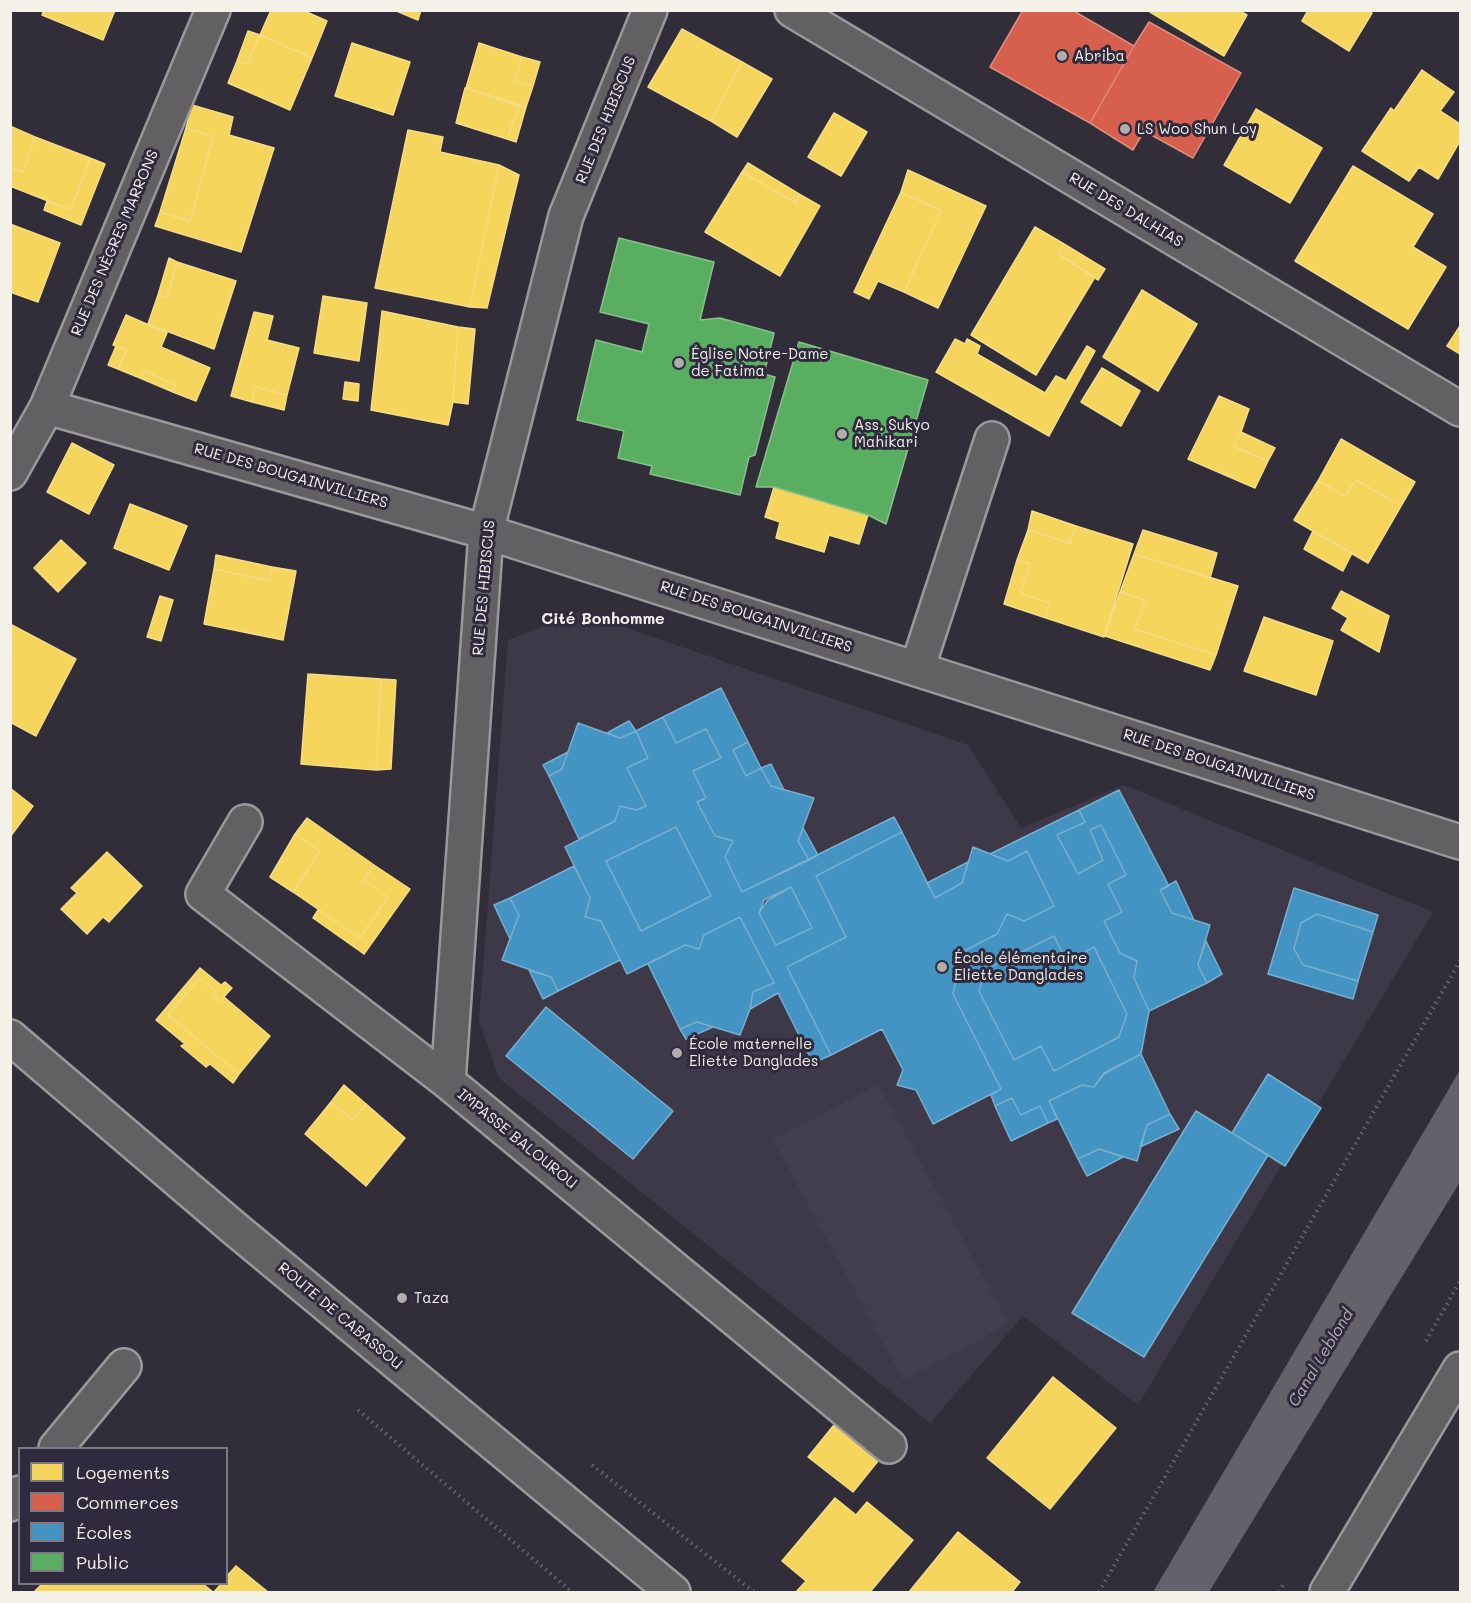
<!DOCTYPE html>
<html>
<head>
<meta charset="utf-8">
<style>
  body { margin:0 }
  #map { position:relative; width:1471px; height:1603px; overflow:hidden; background:#312e39; font-family:Mali,sans-serif }
  canvas { display:block }
  .frame { position:absolute; inset:0; border:12px solid #f4f1e8; pointer-events:none }
  .legend { position:absolute; left:18px; top:1447px; width:210px; height:138px; box-sizing:border-box; background:#2f2a3d; border:2px solid #7e7a81; margin:0; padding:8px 10px; list-style:none; font-size:18px; color:#f4f1e8 }
  .legend li { display:flex; align-items:center; gap:12px; height:30px }
  .legend b { width:30px; border:2px solid #7e7a81 }
</style>
</head>
<body>
<div id="map">
<canvas width="1471" height="1603"></canvas>
<div class="frame"></div>
<ul class="legend">
<li><b style="height:16px;background:#f6d55c"></b>Logements</li>
<li><b style="height:16px;background:#d6604d"></b>Commerces</li>
<li><b style="height:16px;background:#4393c3"></b>Écoles</li>
<li><b style="height:16px;background:#5aae61"></b>Public</li>
</ul>
</div>
<script>
const g = document.querySelector('canvas').getContext('2d');
g.lineJoin = 'round';
function fillPath(path, color) {
  g.fillStyle = color;
  g.fill(path, 'evenodd');
}
function toPath(rows) {
  const path = new Path2D();
  for (const r of rows) {
    path.moveTo(r[0], r[1]);
    for (let i = 2; i < r.length; i += 2) path.lineTo(r[i], r[i + 1]);
  }
  return path;
}
function trace(path, color, width, dash) {
  g.strokeStyle = color;
  g.lineWidth = width;
  g.lineCap = dash ? 'butt' : 'round';
  g.setLineDash(dash || []);
  g.stroke(path);
}
function label(font, color, halo, rows, align = 'center') {
  g.font = font + ' Mali,sans-serif';
  g.lineWidth = 6;
  g.setLineDash([]);
  g.textBaseline = 'middle';
  g.strokeStyle = halo;
  g.fillStyle = color;
  for (const [text, x, y, turn = 0] of rows) {
    g.save();
    g.translate(x, y);
    g.rotate((+turn || 0) * Math.PI / 180);
    g.textAlign = isNaN(turn) ? turn : align;
    if (halo) g.strokeText(text, 0, 0);
    g.fillText(text, 0, 0);
    g.restore();
  }
}
const built = toPath([
  [580,612,968,745,1021,828,1124,785,1433,912,1138,1405,1023,1316,930,1423,499,1078,479,1021,508,640]
]);
const green = toPath([
  [878,1084,1009,1324,903,1380,773,1140]
]);
const water = toPath([
  [1460,1070,1460,1182,1209,1592,1153,1592]
]);
const homes = toPath([
  [44,10,83,10,90,13,91,10,115,10,103,40,42,15,44,10],
  [271,10,302,10,327,21,312,58,260,35,271,10],
  [394,10,421,10,418,20,394,10],
  [1151,10,1238,10,1247,15,1224,56,1150,12,1151,10],
  [1308,10,1368,10,1372,13,1349,51,1302,21,1308,10],
  [682,29,742,62,711,121,648,87,682,29],
  [248,31,260,35,247,64,237,61,248,31],
  [260,35,312,58,290,110,228,83,237,61,247,64,260,35],
  [352,43,410,62,393,115,335,96,352,43],
  [479,43,522,57,515,81,533,86,526,107,466,88,479,43],
  [522,57,540,62,533,86,515,81,522,57],
  [742,62,772,79,737,137,711,121,742,62],
  [1422,70,1454,92,1440,111,1460,124,1460,141,1438,179,1419,167,1409,181,1362,151,1391,108,1394,111,1422,70],
  [465,88,519,106,507,139,456,123,465,88],
  [192,105,233,117,229,135,274,148,241,252,155,226,160,212,190,221,213,137,186,128,192,105],
  [519,106,526,107,516,142,507,139,519,106],
  [1256,109,1322,148,1290,203,1224,165,1256,109],
  [834,113,867,132,841,176,808,157,834,113],
  [12,127,35,137,23,172,10,167,12,127],
  [186,128,213,137,190,221,160,212,186,128],
  [408,130,443,137,440,152,499,165,470,307,375,288,408,130],
  [35,137,90,158,71,210,10,186,10,167,23,172,35,137],
  [90,158,105,164,81,225,44,210,47,201,71,210,90,158],
  [748,163,799,194,796,203,742,172,748,163],
  [499,165,519,175,487,308,470,307,499,165],
  [1353,166,1433,214,1413,247,1446,267,1408,329,1295,261,1353,166],
  [908,170,986,206,938,308,904,292,941,211,901,192,908,170],
  [742,172,796,203,799,194,820,206,780,276,705,232,742,172],
  [901,192,941,211,904,292,878,281,869,299,854,292,901,192],
  [10,224,60,243,38,302,10,292,10,224],
  [1035,227,1064,244,1058,254,1095,277,1036,375,971,335,1035,227],
  [1064,244,1105,269,1098,280,1058,254,1064,244],
  [169,258,177,262,167,298,158,295,169,258],
  [177,262,236,281,214,349,148,324,158,295,167,298,177,262],
  [1142,290,1197,324,1158,391,1103,357,1142,290],
  [323,296,367,303,359,361,314,353,323,296],
  [382,311,458,327,453,402,448,425,371,410,382,311],
  [254,312,273,316,267,340,299,348,287,395,255,387,252,402,231,396,254,312],
  [126,315,167,333,161,347,210,368,196,401,173,392,176,385,144,371,140,378,118,369,127,350,113,345,126,315],
  [1460,326,1460,354,1447,346,1460,326],
  [458,327,475,329,468,404,453,402,458,327],
  [955,339,965,344,967,339,980,346,977,354,1045,393,1056,376,1066,381,1087,346,1095,351,1049,436,936,372,955,339],
  [116,346,127,350,118,369,108,365,116,346],
  [1102,368,1140,391,1121,426,1081,402,1102,368],
  [144,371,176,385,173,392,140,378,144,371],
  [345,382,359,384,358,401,343,399,345,382],
  [255,387,287,395,284,410,252,402,255,387],
  [1219,396,1249,409,1241,432,1233,446,1268,461,1255,488,1188,459,1219,396],
  [1241,432,1275,448,1268,461,1233,446,1241,432],
  [1341,439,1415,482,1401,506,1356,480,1345,496,1318,481,1341,439],
  [72,443,114,465,89,514,47,492,72,443],
  [1356,480,1401,506,1368,563,1294,520,1318,481,1345,496,1356,480],
  [774,487,868,515,859,544,829,535,824,552,776,538,780,522,765,517,774,487],
  [130,504,187,526,169,570,114,548,130,504],
  [1032,511,1076,526,1070,543,1028,530,1032,511],
  [1076,526,1133,544,1104,637,1046,618,1049,603,1020,593,1030,564,1017,560,1028,530,1070,543,1076,526],
  [1143,530,1217,553,1210,578,1134,554,1143,530],
  [1313,531,1352,553,1343,571,1304,549,1313,531],
  [61,540,86,563,58,592,34,568,61,540],
  [1134,554,1238,586,1216,655,1135,629,1145,600,1120,592,1134,554],
  [216,555,272,567,270,581,214,569,216,555],
  [1017,560,1030,564,1020,593,1049,603,1046,618,1004,604,1017,560],
  [272,567,296,571,283,640,204,624,214,569,270,581,272,567],
  [1341,591,1389,616,1379,652,1341,630,1348,618,1332,608,1341,591],
  [1120,592,1145,600,1135,629,1216,655,1210,670,1105,636,1120,592],
  [160,596,173,600,161,641,147,637,160,596],
  [1264,617,1333,641,1316,695,1244,671,1264,617],
  [10,624,76,659,36,736,10,722,10,624],
  [308,674,381,679,376,770,301,764,308,674],
  [381,679,396,680,391,769,376,770,381,679],
  [10,788,33,806,10,837,10,788],
  [307,818,374,865,364,880,388,897,360,938,293,892,320,851,295,834,307,818],
  [295,834,320,851,293,892,270,877,295,834],
  [107,852,142,886,109,922,103,917,87,934,61,909,77,893,71,888,107,852],
  [374,865,410,889,364,954,313,918,318,910,360,938,388,897,364,880,374,865],
  [200,968,221,985,225,982,232,988,220,1001,212,995,216,992,199,978,168,1015,239,1074,233,1083,210,1064,206,1067,181,1046,185,1044,156,1020,200,968],
  [199,978,216,992,212,995,220,1001,224,997,270,1036,239,1074,168,1015,199,978],
  [344,1085,366,1104,352,1120,331,1102,344,1085],
  [331,1102,352,1120,366,1104,405,1138,366,1186,305,1134,331,1102],
  [1053,1377,1116,1428,1050,1509,987,1458,1053,1377],
  [834,1425,878,1461,853,1492,808,1457,834,1425],
  [835,1498,856,1515,867,1502,913,1540,870,1592,796,1592,806,1581,782,1561,835,1498],
  [958,1532,1020,1582,1012,1592,909,1592,958,1532],
  [236,1566,268,1592,214,1592,221,1584,226,1584,226,1577,236,1566],
  [42,1584,203,1584,213,1592,34,1592,42,1584]
]);
const shops = toPath([
  [1023,10,1072,10,1134,46,1090,123,990,67,1023,10],
  [1149,22,1241,73,1193,158,1144,131,1133,150,1090,123,1134,46,1149,22]
]);
const schools = toPath([
  [721,688,748,742,733,750,746,776,761,768,771,786,814,798,798,841,809,860,742,892,725,857,733,841,715,836,697,802,706,798,693,771,721,758,706,729,676,743,663,717,721,688],
  [663,717,676,743,706,729,721,758,693,771,706,798,697,802,715,836,733,841,725,857,742,892,894,817,902,832,816,876,846,937,787,967,831,1055,813,1063,778,993,750,1009,753,992,774,983,740,917,704,935,699,949,685,945,627,974,601,921,585,917,590,898,565,847,615,821,620,806,636,810,646,806,627,768,648,758,636,731,663,717],
  [676,827,711,896,641,931,606,861,676,827],
  [791,887,812,928,776,945,759,913,764,900,791,887],
  [629,721,636,731,620,738,607,733,629,721],
  [578,723,620,738,636,731,648,758,627,768,646,806,636,810,620,806,615,821,579,839,549,776,562,769,578,723],
  [748,742,761,768,746,776,733,750,748,742],
  [568,752,562,769,549,776,543,765,568,752],
  [771,764,784,790,771,786,761,768,771,764],
  [1119,790,1169,886,1160,890,1172,913,1210,925,1198,965,1207,983,1149,1011,1134,978,1137,961,1120,953,1104,921,1122,912,1108,884,1126,875,1101,825,1090,830,1103,860,1078,874,1057,835,1085,822,1079,810,1119,790],
  [1079,810,1085,822,1057,835,1078,874,1103,860,1090,830,1101,825,1126,875,1108,884,1122,912,1104,921,1120,953,1137,961,1134,978,1149,1011,1141,1054,1104,1074,1094,1087,1082,1085,1049,1101,1057,1119,1048,1123,1040,1106,1021,1115,1012,1098,995,1106,991,1095,1001,1089,953,994,962,952,997,934,1007,914,1024,921,1054,906,1027,851,1008,861,990,854,1079,810],
  [1054,936,1067,962,1094,947,1127,1014,1119,1037,1054,1071,1041,1046,1014,1060,979,991,987,969,1054,936],
  [676,827,711,896,641,931,606,861,676,827],
  [803,828,818,855,809,860,798,841,803,828],
  [902,832,935,898,962,883,973,847,1008,861,1027,851,1054,906,1024,921,1007,914,997,934,962,952,953,994,1001,1089,933,1124,916,1090,897,1085,903,1070,882,1029,831,1055,787,967,846,937,816,876,902,832],
  [968,862,962,883,935,898,927,883,968,862],
  [574,866,590,898,585,917,601,921,620,960,558,991,551,977,502,960,519,915,510,898,574,866],
  [1176,881,1194,920,1172,913,1160,890,1176,881],
  [791,887,812,928,776,945,759,913,767,901,791,887],
  [1294,888,1378,915,1373,932,1317,914,1301,923,1294,949,1303,965,1358,981,1353,999,1268,974,1294,888],
  [510,898,519,915,510,939,494,905,510,898],
  [1317,914,1373,932,1358,981,1303,965,1294,949,1301,923,1317,914],
  [740,917,774,983,753,992,750,1009,740,1035,697,1022,680,1029,648,964,685,945,699,949,704,935,740,917],
  [1054,936,1067,962,1094,947,1127,1014,1119,1037,1054,1071,1041,1046,1014,1060,979,991,987,969,1054,936],
  [1206,941,1222,974,1207,983,1198,965,1206,941],
  [529,970,551,977,558,991,543,999,529,970],
  [546,1007,673,1111,633,1159,506,1056,546,1007],
  [697,1022,713,1027,686,1039,680,1029,697,1022],
  [1141,1054,1170,1114,1147,1125,1137,1161,1099,1149,1078,1159,1049,1101,1082,1085,1094,1087,1104,1073,1141,1054],
  [1268,1074,1321,1108,1285,1166,1232,1133,1268,1074],
  [1012,1098,1021,1115,1040,1106,1048,1123,1011,1141,995,1106,1012,1098],
  [1196,1111,1268,1155,1144,1357,1072,1313,1196,1111],
  [1170,1114,1179,1129,1140,1147,1147,1125,1170,1114],
  [1099,1149,1123,1157,1087,1176,1078,1159,1099,1149]
]);
const public = toPath([
  [619,238,714,262,700,320,720,318,774,333,764,374,775,377,755,455,749,457,740,495,650,474,652,466,618,458,624,431,577,420,596,340,642,352,649,324,600,312,619,238],
  [799,342,928,380,886,524,868,515,774,487,756,487,799,342]
]);
const path = toPath([
  [1426,1341,1460,1281],
  [358,1410,572,1592],
  [592,1465,754,1592],
  [1099,1592,1460,961],
  [1279,1592,1284,1583]
]);
const minor = toPath([
  [792,10,1460,409],
  [47,407,486,532,1460,842],
  [10,473,47,407,213,10],
  [917,669,992,439],
  [245,822,203,894,448,1082,889,1446],
  [448,1082,486,532,566,216,650,10],
  [56,1448,124,1366],
  [10,1504,20,1493],
  [1327,1592,1460,1369]
]);
const major = toPath([
  [10,1037,234,1228,673,1592]
]);
const markers = [
  [1062,56,6,"#b0adab"],
  [1125,129,6,"#b0adab"],
  [679,363,6,"#b0adab"],
  [842,434,6,"#b0adab"],
  [942,967,6,"#b0adab"],
  [677,1053,6,"#b0adab"],
  [402,1298,6,"#b0adab"]
];
const poiNames = [
  ["Abriba",1074,56],
  ["LS Woo Shun Loy",1137,129],
  ["Église Notre-Dame",691,354],
  ["de Fatima",691,371],
  ["Ass. Sukyo",854,425],
  ["Mahikari",854,442],
  ["École élémentaire",954,958],
  ["Eliette Danglades",954,975],
  ["École maternelle",689,1044],
  ["Eliette Danglades",689,1061],
  ["Taza",414,1298]
];
const streetNames = [
  ["RUE DES HIBISCUS",606,120,-68],
  ["RUE DES DALHIAS",1126,210,31],
  ["RUE DES NÈGRES MARRONS",115,243,-67],
  ["RUE DES BOUGAINVILLIERS",291,476,16],
  ["RUE DES HIBISCUS",484,588,-85],
  ["RUE DES BOUGAINVILLIERS",756,617,18],
  ["RUE DES BOUGAINVILLIERS",1219,765,18],
  ["IMPASSE BALOUROU",517,1139,39],
  ["ROUTE DE CABASSOU",340,1316,40]
];
const neighbourhoodNames = [
  ["Cité Bonhomme",603,619]
];
const waterNames = [
  ["Canal Leblond",1321,1358,-59]
];
fillPath(built, '#3e3948');
fillPath(green, '#423e4d');
fillPath(water, '#65616b');
fillPath(homes, '#f6d55c');
trace(homes, '#f5dd86', 1.5);
fillPath(shops, '#d6604d');
trace(shops, '#df8c7c', 1.5);
fillPath(schools, '#4393c3');
trace(schools, '#78afce', 1.5);
fillPath(public, '#5aae61');
trace(public, '#88c28a', 1.5);
trace(minor, '#9a989b', 38);
trace(major, '#9a989b', 38);
trace(path, '#68666b', 4, [1.5, 4.5]);
trace(minor, '#626063', 33);
trace(major, '#626063', 33);
for (const [x, y, r, color] of markers) {
  const dot = new Path2D();
  dot.arc(x, y, r, 0, 2 * Math.PI);
  g.fillStyle = color;
  g.fill(dot);
  trace(dot, '#2f2a3d', 2);
}
label('15px', '#f4f1e8', '#2f2a3d', poiNames, 'left');
label('15px', '#f4f1e8', '#2f2a3d', streetNames);
label('bold 16px', '#f4f1e8', '#2f2a3d', neighbourhoodNames);
label('italic 16px', '#b6b2b2', '#2f2a3d', waterNames);
</script>
</body>
</html>
